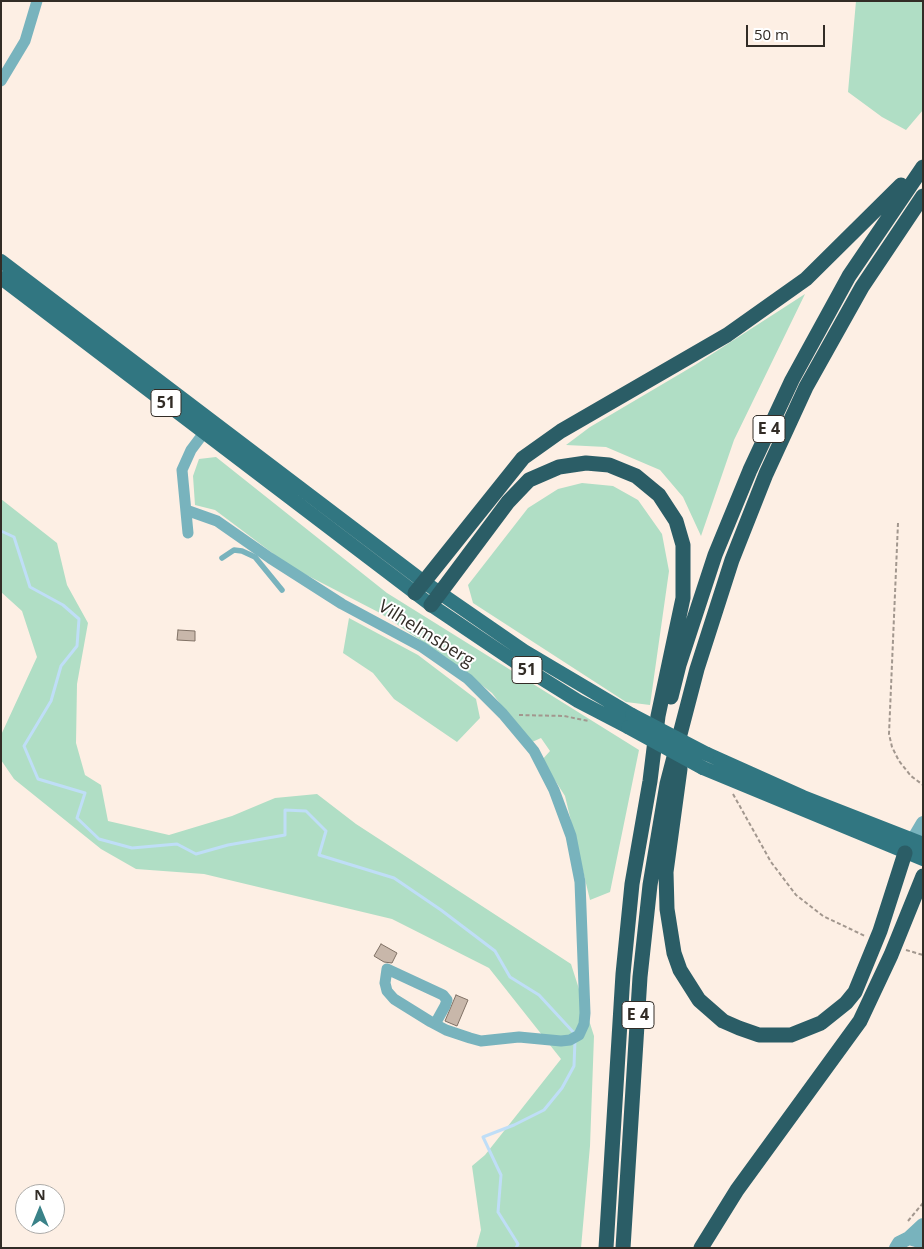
<!DOCTYPE html>
<html>
<head>
<meta charset="utf-8">
<style>
  body { margin:0 }
  #map { position:relative; width:924px; height:1249px; overflow:hidden; background:#fdefe4; font-family:"Open Sans",sans-serif }
  canvas { display:block }
  .frame { position:absolute; inset:0; border:2px solid #322c26; pointer-events:none }
  .north { position:absolute; left:15px; top:1184px; width:50px; height:50px; box-sizing:border-box; background:#fff; border:1px solid #adaba8; border-radius:50%; rotate:0deg; font-size:14px; font-weight:700; line-height:20px; text-align:center; color:#322c26 }
  .north::after { content:''; display:block; margin:auto; width:18px; height:22px; background:#3a8288; clip-path:polygon(50% 0,100% 100%,50% 72%,0 100%) }
  .scale { position:absolute; left:746px; top:25px; width:79px; height:22px; box-sizing:border-box; border:2px solid #322c26; border-top:0; padding-left:6px; font-size:15px; line-height:18px; white-space:nowrap; color:#322c26; -webkit-text-stroke:4px #fff; paint-order:stroke }
</style>
</head>
<body>
<div id="map">
<canvas width="924" height="1249"></canvas>
<div class="frame"></div>
<div class="north">N</div>
<div class="scale">50 m</div>
</div>
<script>
const g = document.querySelector('canvas').getContext('2d');
g.lineJoin = 'round';
function fillPath(path, color) {
  g.fillStyle = color;
  g.fill(path, 'evenodd');
}
function toPath(rows) {
  const path = new Path2D();
  for (const r of rows) {
    path.moveTo(r[0], r[1]);
    for (let i = 2; i < r.length; i += 2) path.lineTo(r[i], r[i + 1]);
  }
  return path;
}
function trace(path, color, width, dash) {
  g.strokeStyle = color;
  g.lineWidth = width;
  g.lineCap = dash ? 'butt' : 'round';
  g.setLineDash(dash || []);
  g.stroke(path);
}
function label(font, color, halo, rows, align = 'center') {
  g.font = font + ' "Open Sans",sans-serif';
  g.lineWidth = 4;
  g.setLineDash([]);
  g.textBaseline = 'middle';
  g.strokeStyle = halo;
  g.fillStyle = color;
  for (const [text, x, y, turn = 0] of rows) {
    g.save();
    g.translate(x, y);
    g.rotate((+turn || 0) * Math.PI / 180);
    g.textAlign = isNaN(turn) ? turn : align;
    if (halo) g.strokeText(text, 0, 0);
    g.fillText(text, 0, 0);
    g.restore();
  }
}
const green = toPath([
  [856,1,923,1,923,110,906,130,882,117,848,92],
  [805,294,734,440,701,536,683,497,660,470,606,447,566,445,590,427,695,365],
  [216,457,387,593,639,750,610,892,590,900,565,796,542,760,550,751,541,738,530,743,492,693,447,658,380,613,291,567,215,510,195,505,193,476,199,459],
  [582,483,613,486,638,500,662,534,669,571,650,705,626,702,473,603,468,585,528,508,558,489],
  [1,499,57,543,67,585,88,623,77,684,76,743,85,775,101,785,108,821,169,835,232,816,275,798,317,794,356,824,571,964,594,1036,590,1146,581,1248,476,1248,481,1230,472,1166,485,1155,561,1059,489,968,392,919,204,874,136,869,101,849,14,779,1,760,1,735,37,657,22,611,1,592],
  [349,618,418,655,476,699,480,718,457,742,394,699,373,673,343,653]
]);
const stream = toPath([
  [1,531,14,537,30,587,63,605,79,619,77,646,61,666,51,701,24,746,38,779,85,793,77,818,99,839,132,848,177,844,196,854,228,845,285,835,285,810,306,811,326,831,319,855,394,878,441,910,495,951,510,977,539,995,575,1034],
  [516,1248,518,1244,498,1212,501,1175,483,1137,514,1125,544,1110,562,1088,574,1066,575,1040]
]);
const building = toPath([
  [178,630,195,631,195,641,177,640,178,630],
  [381,944,397,953,392,963,384,962,374,956,381,944],
  [456,995,468,1000,457,1026,445,1021,456,995]
]);
const path = toPath([
  [898,523,889,734,892,747,899,761,911,776,923,785],
  [519,715,564,716,589,721],
  [733,794,771,862,796,895,823,916,865,936],
  [906,950,923,955],
  [908,1221,923,1203]
]);
const service = toPath([
  [222,558,234,550,242,551,255,557,282,590]
]);
const minor = toPath([
  [1,81,25,41,37,1],
  [186,510,217,521,270,558,342,604,422,647,468,679,503,714,534,751,554,790,571,836,580,882,585,1013,584,1024,579,1035,570,1040,561,1041,519,1037,481,1041,470,1038,446,1030,431,1022,394,999,387,991,385,983,387,969,443,995,447,1000,445,1006,435,1024],
  [188,533,182,470,191,450,209,426]
]);
const tertiary = toPath([
  [907,850,923,823],
  [909,1238,923,1225],
  [896,1248,899,1243,909,1238,923,1242]
]);
const primary = toPath([
  [1,261,424,582,524,651,632,715],
  [1,278,431,605,517,663,578,701,628,727],
  [707,754,803,797,923,844],
  [703,768,923,859]
]);
const motorway = toPath([
  [415,593,523,458,561,431,727,335,806,279,901,185],
  [431,605,508,502,529,480,559,467,586,463,609,465,636,476,659,495,676,521,683,545,683,598,658,716,650,781,632,884,623,974,606,1248],
  [671,697,679,665,715,555,750,470,792,380,849,276,923,167],
  [680,769,666,872,667,909,674,953,680,970,699,1000,723,1021,739,1028,759,1035,791,1035,821,1023,846,1003,855,992,880,931,905,853],
  [623,1248,640,977,650,885,667,784,697,669,732,560,766,474,806,387,862,287,923,196],
  [701,1248,737,1190,860,1021,891,955,923,876]
]);
const primaryBridge = toPath([
  [632,715,707,754],
  [628,727,703,768]
]);
const shields = [
  [166,403,30],
  [769,429,32],
  [527,670,30],
  [638,1015,32]
];
const shieldNames = [
  ["51",166,403],
  ["E 4",769,429],
  ["51",527,670],
  ["E 4",638,1015]
];
const streetNames = [
  ["Vilhelmsberg",426,634,32]
];
fillPath(green, '#b0dec5');
trace(stream, '#bfdef7', 3);
fillPath(building, '#c8b7aa');
trace(building, '#807165', 1);
trace(path, '#a2978e', 2, [4, 2.5]);
trace(service, '#78b3bd', 5.5);
trace(minor, '#78b3bd', 11);
trace(tertiary, '#78b3bd', 14);
trace(primary, '#317681', 14);
trace(motorway, '#2b5d66', 15);
trace(primaryBridge, '#317681', 14);
for (const [x, y, w] of shields) {
  const box = new Path2D();
  box.roundRect(x - w / 2, y - 13.5, w, 27, 4);
  g.fillStyle = '#fff';
  g.fill(box);
  trace(box, '#322c26', 1);
}
label('bold 16px', '#322c26', null, shieldNames);
label('18px', '#322c26', '#fff', streetNames);
</script>
</body>
</html>
